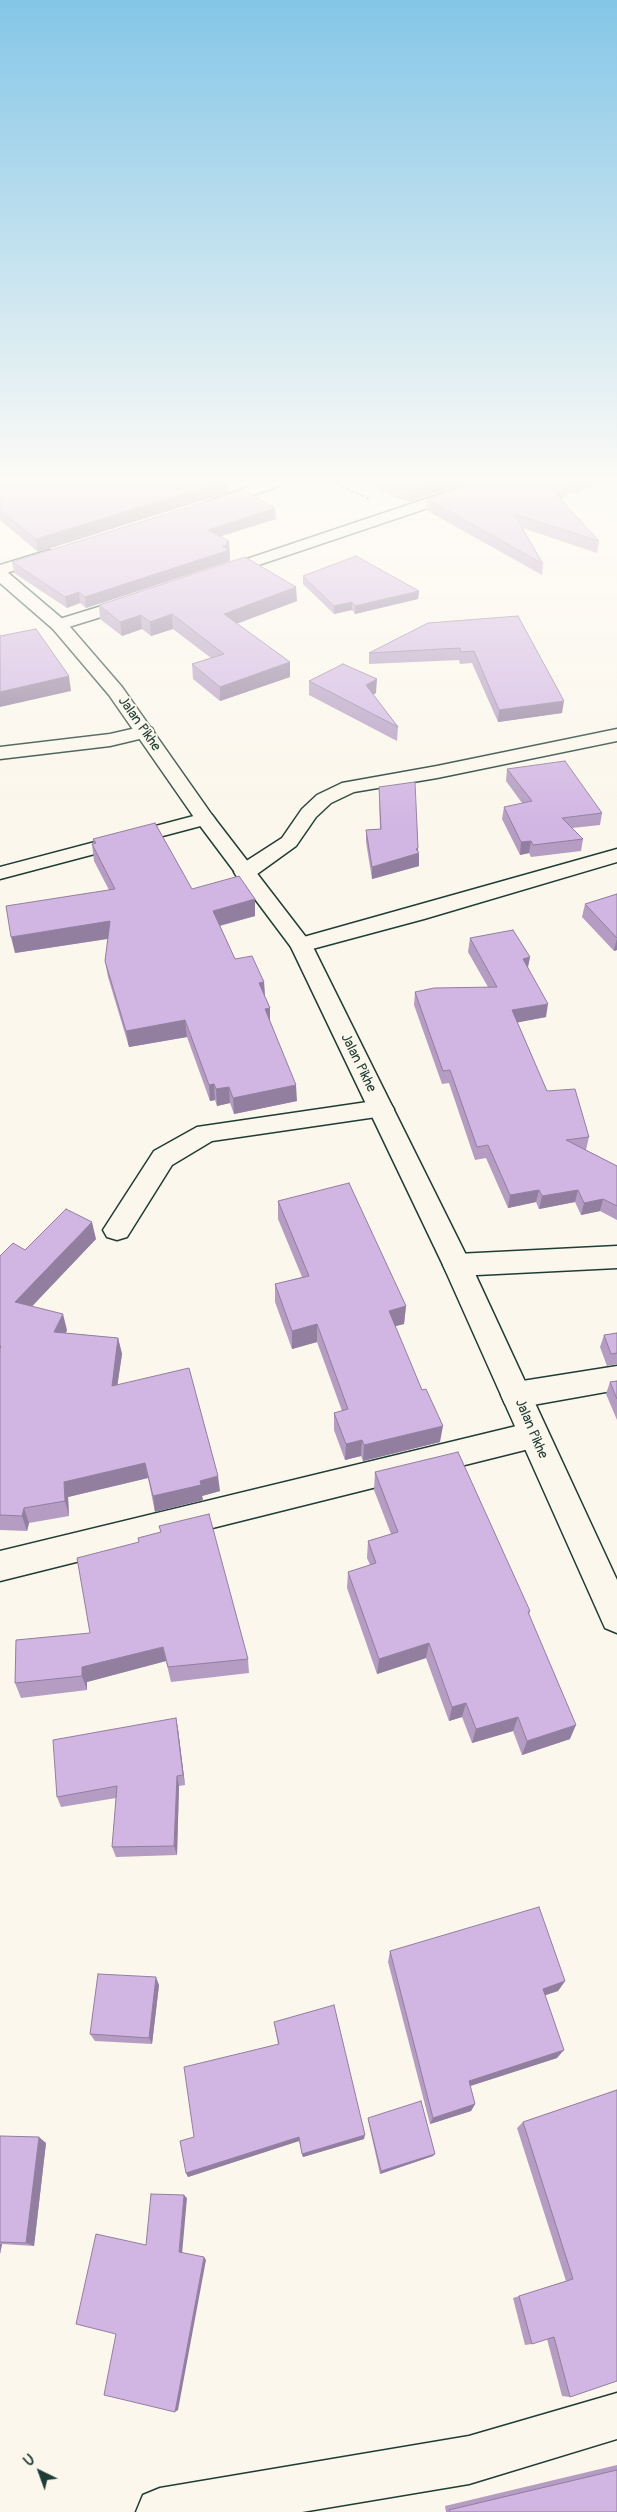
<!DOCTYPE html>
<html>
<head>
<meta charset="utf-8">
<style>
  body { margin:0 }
  #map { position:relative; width:617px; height:2512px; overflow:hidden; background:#fbf7ec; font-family:Pangolin,sans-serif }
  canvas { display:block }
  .north { position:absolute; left:15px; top:2447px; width:50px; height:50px; -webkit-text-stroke:4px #fbf7ec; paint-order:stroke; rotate:318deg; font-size:14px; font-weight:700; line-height:20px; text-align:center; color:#1f3d34 }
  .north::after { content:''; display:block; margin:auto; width:18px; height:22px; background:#1f3d34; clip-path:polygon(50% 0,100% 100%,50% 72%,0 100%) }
</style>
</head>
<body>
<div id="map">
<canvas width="617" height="2512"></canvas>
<div class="north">U</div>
</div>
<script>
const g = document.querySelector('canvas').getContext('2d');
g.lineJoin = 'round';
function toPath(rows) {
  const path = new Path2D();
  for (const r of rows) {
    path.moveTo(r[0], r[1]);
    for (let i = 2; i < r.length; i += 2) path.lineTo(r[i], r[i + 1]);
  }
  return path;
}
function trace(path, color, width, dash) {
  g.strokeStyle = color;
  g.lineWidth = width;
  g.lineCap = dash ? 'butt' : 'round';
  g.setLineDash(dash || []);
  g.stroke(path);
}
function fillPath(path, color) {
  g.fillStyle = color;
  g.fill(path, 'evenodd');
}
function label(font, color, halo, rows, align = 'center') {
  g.font = font + ' Pangolin,sans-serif';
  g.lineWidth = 4;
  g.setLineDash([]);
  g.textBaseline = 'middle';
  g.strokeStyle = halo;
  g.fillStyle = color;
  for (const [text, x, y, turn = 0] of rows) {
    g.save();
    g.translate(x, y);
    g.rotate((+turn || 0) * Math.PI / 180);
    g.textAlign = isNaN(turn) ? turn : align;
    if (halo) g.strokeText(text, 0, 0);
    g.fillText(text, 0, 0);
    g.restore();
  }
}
const path = toPath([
  [321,477,369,499]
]);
const minor = toPath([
  [276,477,298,477,296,480,217,508,212,510,204,505,207,502,276,477],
  [491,477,513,477,511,480,223,577,211,577,209,574,211,571,491,477],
  [49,550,55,552,57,555,55,558,0,575,0,565,49,550],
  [134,596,140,597,142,601,140,605,59,630,53,629,50,625,53,621,134,596],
  [145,726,152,728,154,732,152,736,110,746,0,759,0,747,110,734,145,726],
  [617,729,617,741,437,778,354,792,331,803,316,817,296,846,253,877,245,878,237,877,234,872,237,867,282,838,302,809,317,795,342,783,437,766,617,729],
  [205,813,212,815,215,819,212,823,0,879,0,867,205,813],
  [617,849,617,862,424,919,301,952,293,950,290,945,293,940,617,849],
  [381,1100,390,1103,394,1109,390,1115,212,1141,172,1165,127,1237,117,1240,107,1237,103,1230,154,1151,197,1127,381,1100],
  [617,1246,617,1268,457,1276,447,1273,443,1265,447,1257,457,1254,617,1246],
  [617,1366,617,1390,516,1408,505,1404,501,1395,505,1386,516,1382,617,1366],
  [533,1422,544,1426,548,1435,544,1444,533,1448,0,1581,0,1551,533,1422],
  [617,2393,617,2439,469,2484,302,2512,136,2512,143,2495,160,2488,469,2436,617,2393]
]);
const trunk = toPath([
  [0,569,6,571,65,621,122,687,212,815,312,945,471,1265,617,1580,617,1633,605,1628,443,1265,291,947,198,823,109,695,53,629,0,583,0,569]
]);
const wall = toPath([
  [0,477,229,492,38,552,0,520],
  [353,477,483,477,409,502,397,498],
  [493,477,616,477,572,494,569,492,561,500,599,541,597,553,523,528,543,564,542,575,426,510,427,499],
  [276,519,221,536,229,541,230,561,86,608,80,603,67,608,14,573,12,562],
  [303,576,419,591,418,599,355,614,352,610,334,614,303,584],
  [297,601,237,624,290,662,290,677,220,701,193,679,192,664,211,658,173,629,151,636,142,629,122,636,100,619,99,605],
  [518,616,562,713,498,722,472,663,460,664,459,660,369,664,369,653],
  [309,681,376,693,373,695,398,727,397,741,309,695],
  [507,769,602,813,600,825,572,828,583,839,581,851,531,857,529,853,520,855,502,819,504,807,522,803,506,781],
  [379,787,418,848,419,866,372,879,366,842,366,830,380,829,379,799],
  [93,839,192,889,255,899,255,916,220,926,235,959,264,982,265,998,270,1008,270,1022,297,1101,234,1114,230,1103,217,1106,215,1100,210,1101,187,1037,129,1047,108,977,105,961,108,939,15,953,109,890,94,861,92,844,94,844],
  [617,894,617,950,614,951,582,917,585,904],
  [470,938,530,957,528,968,546,1017,517,1022,547,1091,589,1137,586,1150,617,1166,617,1220,600,1211,581,1215,575,1202,539,1209,536,1202,508,1208,486,1158,475,1160,449,1083,442,1084,414,1005,415,992,488,987,468,952],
  [278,1201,406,1306,404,1324,395,1326,440,1442,363,1461,361,1456,345,1460,334,1430,334,1413,342,1411,317,1342,292,1349,275,1302,275,1284,302,1277,278,1219],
  [96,1239,32,1306,67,1330,66,1333,118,1338,122,1354,117,1385,220,1491,202,1496,203,1500,155,1512,148,1478,68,1497,69,1516,29,1523,27,1531,0,1530,0,1256,25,1250],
  [617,1333,617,1364,607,1366,600,1347,604,1335],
  [617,1381,617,1420,606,1394,610,1382],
  [375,1472,530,1611,529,1615,570,1739,522,1755,513,1731,472,1743,462,1717,449,1721,426,1658,377,1674,347,1588,348,1572,370,1565,367,1558,368,1541,391,1534,374,1490],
  [16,1640,248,1659,249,1673,171,1682,166,1661,87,1682,87,1690,21,1698,15,1683],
  [176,1718,178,1729,185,1785,179,1786,177,1855,116,1857,112,1847,116,1798,61,1807,57,1797],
  [390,1951,565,1981,558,1991,545,1995,557,2058,470,2086,475,2104,471,2111,430,2124,388,1962],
  [159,1985,152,2044,95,2041,90,2034],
  [274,2022,364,2139,303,2157,299,2141,188,2177,186,2173,194,2137,278,2044],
  [617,2090,570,2397,562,2396,547,2339,532,2344,525,2345,513,2298,566,2281,517,2128,523,2122],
  [368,2118,433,2156,380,2174,368,2120],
  [0,2136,46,2143,34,2246,2,2244,0,2254],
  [617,2465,617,2512,446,2512,445,2506]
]);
const shadedWall = toPath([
  [451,477,483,477,409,502,409,491],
  [590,477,616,477,572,494,574,483],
  [229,480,229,492,38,552,36,539],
  [570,481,569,492,555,506,557,495],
  [275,508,276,519,209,540,208,530],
  [229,541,230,561,86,608,85,597,222,546,226,542],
  [296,587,297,601,224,628,224,614],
  [419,591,418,599,355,614,355,606],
  [79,592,80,603,67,608,65,597],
  [352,602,352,610,334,614,334,606],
  [172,614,173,629,151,636,150,622],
  [141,615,142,629,122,636,120,622],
  [290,662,290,677,220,701,220,687],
  [69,676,71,691,0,707,0,692],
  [377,679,376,693,365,699,366,685],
  [564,701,562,713,498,722,499,710],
  [531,841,529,853,520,855,521,842],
  [418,848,418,854,419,853,419,866,372,879,372,867],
  [255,899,255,916,214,927,213,911],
  [110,921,112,938,15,953,11,937],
  [617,937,617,950,614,951,617,938],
  [530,957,527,970,523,959],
  [264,982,265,998,259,983],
  [548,1004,546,1017,510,1024,512,1010],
  [270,1008,270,1025,265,1009],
  [185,1020,187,1037,129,1047,126,1031],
  [214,1084,215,1100,210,1101,209,1085],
  [296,1085,297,1101,234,1114,233,1098],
  [229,1087,230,1103,217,1106,216,1089],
  [539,1190,536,1202,508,1208,510,1195],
  [578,1190,575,1202,539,1209,542,1196],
  [603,1199,600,1211,581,1215,584,1203],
  [92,1222,96,1239,20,1319,15,1302],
  [406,1306,404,1324,388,1328,389,1311],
  [63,1314,67,1330,58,1349,54,1332],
  [317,1324,317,1342,292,1349,292,1331],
  [118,1338,122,1354,115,1402,112,1386],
  [443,1426,440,1442,363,1461,364,1445],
  [362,1440,361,1456,345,1460,346,1444],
  [145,1463,148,1478,68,1497,69,1516,65,1501,64,1482],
  [218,1476,220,1491,202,1496,203,1500,155,1512,153,1496,200,1481],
  [24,1508,29,1523,27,1531,22,1516],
  [429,1643,426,1658,377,1674,379,1659],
  [163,1647,166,1661,87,1682,87,1690,82,1676,82,1667],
  [466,1703,462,1717,449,1721,452,1707],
  [518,1717,513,1731,472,1743,476,1729],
  [176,1718,178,1729,185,1785,183,1775],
  [576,1725,570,1739,522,1755,527,1741],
  [177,1776,179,1786,177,1855,174,1846],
  [156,1977,159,1985,152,2044,149,2038],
  [565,1981,558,1991,537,1998,543,1989],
  [564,2050,557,2058,464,2088,469,2081],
  [475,2104,471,2111,430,2124,433,2118],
  [365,2135,364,2139,303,2157,302,2154],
  [39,2137,46,2143,34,2246,26,2243],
  [299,2137,299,2141,188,2177,186,2173],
  [435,2154,433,2156,380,2174,381,2171],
  [184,2195,187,2198,182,2254,179,2252],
  [0,2244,2,2244,0,2254],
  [204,2257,206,2260,178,2410,175,2412]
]);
const building = toPath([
  [0,477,224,477,229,480,36,539,0,510,0,477],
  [377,477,451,477,409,491,397,487,377,477],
  [493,477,590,477,574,483,570,481,557,495,599,541,514,514,543,564,427,499,493,477],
  [243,490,275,508,208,530,229,541,226,542,229,544,222,546,229,550,85,597,79,592,65,597,12,562,243,490],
  [356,556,419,591,355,606,352,602,334,606,303,576,356,556],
  [245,557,296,587,224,614,290,662,220,687,192,664,224,654,172,614,150,622,141,615,120,622,99,605,245,557],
  [518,616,564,701,499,710,474,651,461,652,460,648,369,653,428,623,518,616],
  [36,629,69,676,0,692,0,636,36,629],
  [343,664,377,679,366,685,398,727,309,681,343,664],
  [565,761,602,813,562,818,583,839,533,845,531,841,521,842,504,807,532,801,507,769,565,761],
  [415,782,418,848,416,849,419,853,372,867,366,830,381,829,379,787,415,782],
  [155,823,192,889,239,876,255,899,213,911,235,959,252,956,264,982,259,983,270,1008,265,1009,296,1085,233,1098,229,1087,216,1089,214,1084,209,1085,185,1020,126,1031,105,961,110,921,11,937,6,906,115,889,92,844,96,843,93,839,155,823],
  [617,894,617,938,585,904,617,894],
  [513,930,530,957,523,959,548,1004,512,1010,547,1091,575,1089,589,1137,566,1140,617,1166,617,1206,603,1199,584,1203,578,1190,542,1196,539,1190,510,1195,488,1145,477,1147,450,1070,443,1071,415,992,434,988,497,987,470,938,513,930],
  [349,1183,406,1306,389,1311,422,1390,426,1389,443,1426,364,1445,362,1440,346,1444,334,1413,348,1409,317,1324,292,1331,275,1284,309,1276,278,1201,349,1183],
  [66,1209,92,1222,15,1302,63,1314,54,1332,118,1338,112,1386,189,1368,218,1476,200,1481,201,1485,153,1496,145,1463,64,1482,65,1501,24,1508,22,1516,0,1515,0,1349,1,1346,0,1346,0,1256,13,1243,25,1250,66,1209],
  [617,1333,617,1353,611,1354,604,1335,617,1333],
  [617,1381,617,1399,610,1382,617,1381],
  [458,1452,530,1611,528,1612,576,1725,527,1741,518,1717,476,1729,466,1703,452,1707,429,1643,379,1659,348,1572,376,1563,368,1541,398,1532,375,1472,458,1452],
  [209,1514,248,1659,168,1667,163,1647,82,1667,82,1676,15,1683,16,1640,90,1633,77,1558,139,1542,138,1538,161,1532,159,1526,209,1514],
  [176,1718,183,1775,177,1776,174,1846,112,1847,117,1786,57,1797,53,1740,176,1718],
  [539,1907,565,1981,543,1989,564,2050,469,2081,475,2104,433,2118,390,1951,539,1907],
  [98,1974,156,1977,149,2038,90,2034,98,1974],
  [334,2005,365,2135,302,2154,299,2137,186,2173,180,2141,194,2137,184,2067,279,2044,274,2022,334,2005],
  [617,2090,617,2381,570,2397,554,2337,532,2344,519,2296,573,2279,523,2122,617,2090],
  [421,2101,435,2154,381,2171,368,2118,421,2101],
  [0,2136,39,2137,26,2243,0,2242,0,2136],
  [151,2194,184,2195,179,2252,204,2257,175,2412,104,2395,116,2334,76,2324,96,2234,146,2245,151,2194],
  [617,2470,617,2512,450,2512,449,2510,617,2470]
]);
const streetNames = [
  ["Jalan Pikhe",139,724,55],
  ["Jalan Pikhe",358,1063,64],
  ["Jalan Pikhe",531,1429,67]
];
trace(minor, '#1f3d34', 3);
trace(trunk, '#1f3d34', 3);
trace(path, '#1f3d34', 2, [3, 2.5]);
fillPath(minor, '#fbf7ec');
fillPath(trunk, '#fbf7ec');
fillPath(wall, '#b49cc3');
fillPath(shadedWall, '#927f9f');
fillPath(building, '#d1b5e3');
trace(building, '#927f9f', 1);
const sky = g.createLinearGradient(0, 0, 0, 829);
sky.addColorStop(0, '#84c6e7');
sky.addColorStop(0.58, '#fdfbf6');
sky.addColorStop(1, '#fdfbf600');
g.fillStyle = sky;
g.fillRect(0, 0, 617, 829);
label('14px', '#1f3d34', '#fbf7ec', streetNames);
</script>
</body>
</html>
